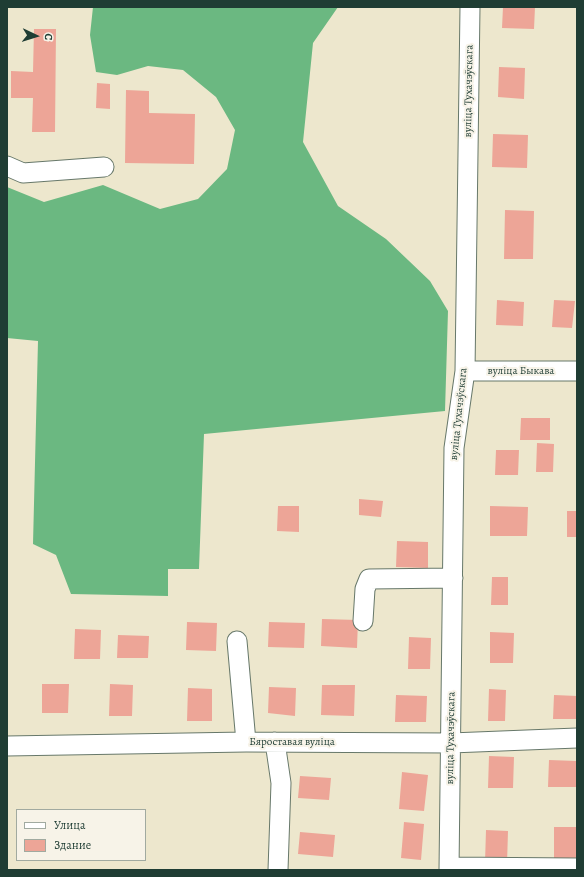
<!DOCTYPE html>
<html>
<head>
<meta charset="utf-8">
<style>
  body { margin:0 }
  #map { position:relative; width:584px; height:877px; overflow:hidden; background:#ede7cd; font-family:Alegreya,serif }
  canvas { display:block }
  .frame { position:absolute; inset:0; border:8px solid #1f3d34; pointer-events:none }
  .legend { position:absolute; left:16px; top:809px; width:130px; height:52px; box-sizing:border-box; background:#f7f3e8; border:1px solid #a1aaa0; margin:0; padding:5px 7px; list-style:none; font-size:12px; color:#1f3d34 }
  .legend li { display:flex; align-items:center; gap:8px; height:20px }
  .legend b { width:20px; border:1px solid #a1aaa0 }
  .north { position:absolute; left:16px; top:16px; width:40px; height:40px; -webkit-text-stroke:3px #f7f3e8; paint-order:stroke; rotate:94deg; font-size:11px; font-weight:700; line-height:16px; text-align:center; color:#1f3d34 }
  .north::after { content:''; display:block; margin:auto; width:14px; height:18px; background:#1f3d34; clip-path:polygon(50% 0,100% 100%,50% 72%,0 100%) }
</style>
</head>
<body>
<div id="map">
<canvas width="584" height="877"></canvas>
<div class="frame"></div>
<ul class="legend">
<li><b style="height:5px;background:#fff"></b>Улица</li>
<li><b style="height:11px;background:#eda597"></b>Здание</li>
</ul>
<div class="north">С</div>
</div>
<script>
const g = document.querySelector('canvas').getContext('2d');
g.lineJoin = 'round';
function fillPath(path, color) {
  g.fillStyle = color;
  g.fill(path, 'evenodd');
}
function toPath(rows) {
  const path = new Path2D();
  for (const r of rows) {
    path.moveTo(r[0], r[1]);
    for (let i = 2; i < r.length; i += 2) path.lineTo(r[i], r[i + 1]);
  }
  return path;
}
function trace(path, color, width, dash) {
  g.strokeStyle = color;
  g.lineWidth = width;
  g.lineCap = dash ? 'butt' : 'round';
  g.setLineDash(dash || []);
  g.stroke(path);
}
function label(font, color, halo, rows, align = 'center') {
  g.font = font + ' Alegreya,serif';
  g.lineWidth = 4;
  g.setLineDash([]);
  g.textBaseline = 'middle';
  g.strokeStyle = halo;
  g.fillStyle = color;
  for (const [text, x, y, turn = 0] of rows) {
    g.save();
    g.translate(x, y);
    g.rotate((+turn || 0) * Math.PI / 180);
    g.textAlign = isNaN(turn) ? turn : align;
    if (halo) g.strokeText(text, 0, 0);
    g.fillText(text, 0, 0);
    g.restore();
  }
}
const forest = toPath([
  [93,7,338,7,313,43,303,142,338,206,386,239,430,281,448,311,445,411,204,434,199,569,168,569,168,596,71,594,56,555,33,544,38,341,7,338,7,187,44,202,103,185,160,209,198,199,227,169,235,130,216,97,183,70,148,66,117,75,96,72,90,35]
]);
const building = toPath([
  [503,7,535,7,534,29,502,28],
  [34,29,56,29,55,132,32,132,33,98,11,98,11,71,33,72],
  [499,67,525,68,524,99,498,97],
  [97,83,110,84,110,109,96,108],
  [126,90,149,91,149,113,195,114,194,164,125,163],
  [493,134,528,135,527,168,492,167],
  [505,210,534,211,533,259,504,259],
  [497,300,524,302,523,326,496,325],
  [554,300,575,301,572,328,552,327],
  [521,418,550,418,550,440,520,440],
  [537,443,554,444,553,472,536,472],
  [496,450,519,450,518,475,495,475],
  [359,499,383,501,381,517,359,515],
  [278,506,299,506,299,532,277,531],
  [490,506,528,507,527,536,490,536],
  [567,511,577,511,577,537,567,537],
  [397,541,428,542,428,568,396,567],
  [492,577,508,577,508,605,491,605],
  [322,619,358,620,357,648,321,646],
  [187,622,217,623,216,651,186,650],
  [269,622,305,623,304,648,268,647],
  [75,629,101,630,100,659,74,659],
  [490,632,514,633,513,663,490,663],
  [118,635,149,636,148,658,117,658],
  [409,637,431,638,430,669,408,669],
  [42,684,69,684,68,713,42,713],
  [110,684,133,685,132,716,109,716],
  [322,685,355,685,354,716,321,715],
  [269,687,296,688,295,716,268,713],
  [188,688,212,689,212,721,187,721],
  [489,689,506,690,505,721,488,721],
  [396,695,427,696,426,722,395,722],
  [554,695,577,696,577,719,553,719],
  [489,756,514,757,513,788,488,788],
  [549,760,577,761,577,787,548,787],
  [402,772,428,775,424,811,399,809],
  [300,776,331,778,329,800,298,798],
  [404,822,424,824,421,860,401,858],
  [554,827,577,827,577,858,554,858],
  [486,830,508,831,507,864,485,863],
  [300,832,335,835,333,857,298,854]
]);
const minor = toPath([
  [7,166,23,173,104,167],
  [465,371,577,371],
  [363,621,365,589,369,579,453,578],
  [237,641,246,742],
  [275,742,281,783,278,870],
  [7,746,246,742,451,743,577,738],
  [449,867,577,868],
  [449,870,454,448,465,371,470,7]
]);
const streetNames = [
  ["вуліца Тухачэўскага",469,91,-89],
  ["вуліца Быкава",521,371],
  ["вуліца Тухачэўскага",459,414,-84],
  ["вуліца Тухачэўскага",451,738,-89],
  ["Бяроставая вуліца",292,742]
];
fillPath(forest, '#6bb881');
fillPath(building, '#eda597');
trace(minor, '#67786a', 21);
trace(minor, '#fff', 19);
label('11px', '#1f3d34', '#f7f3e8', streetNames);
</script>
</body>
</html>
